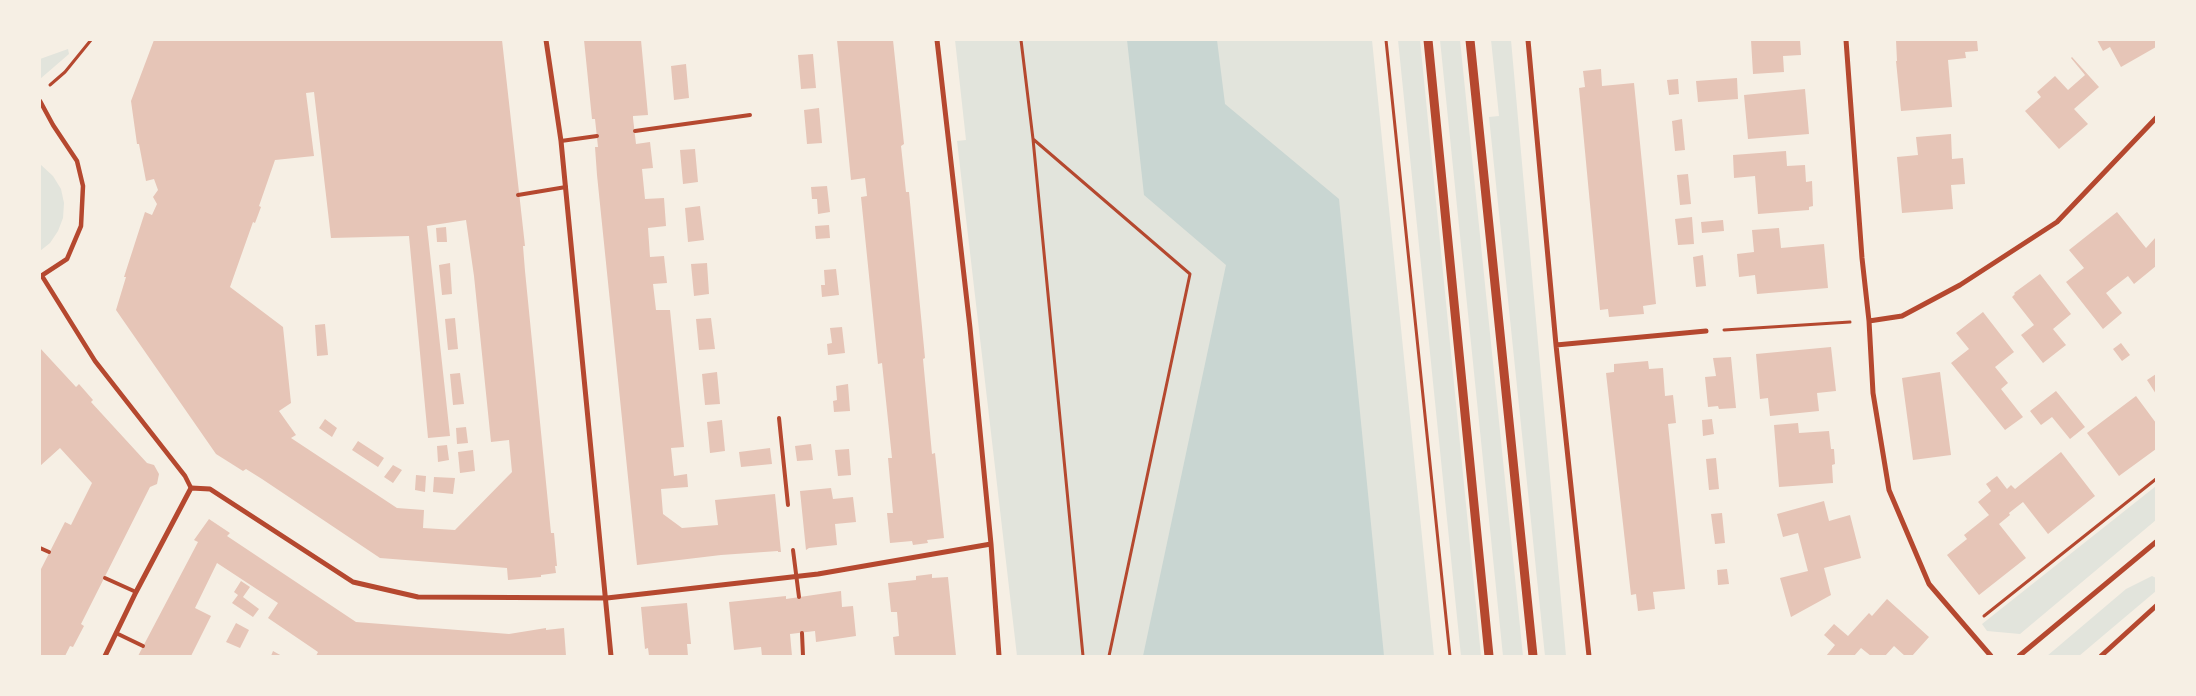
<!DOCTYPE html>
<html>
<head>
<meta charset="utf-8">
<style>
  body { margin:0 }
  #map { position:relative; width:2196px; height:696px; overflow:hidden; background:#f6efe4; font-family:"Open Sans",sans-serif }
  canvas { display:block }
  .frame { position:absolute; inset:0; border:41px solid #f6efe4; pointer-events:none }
</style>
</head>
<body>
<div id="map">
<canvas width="2196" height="696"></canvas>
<div class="frame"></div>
</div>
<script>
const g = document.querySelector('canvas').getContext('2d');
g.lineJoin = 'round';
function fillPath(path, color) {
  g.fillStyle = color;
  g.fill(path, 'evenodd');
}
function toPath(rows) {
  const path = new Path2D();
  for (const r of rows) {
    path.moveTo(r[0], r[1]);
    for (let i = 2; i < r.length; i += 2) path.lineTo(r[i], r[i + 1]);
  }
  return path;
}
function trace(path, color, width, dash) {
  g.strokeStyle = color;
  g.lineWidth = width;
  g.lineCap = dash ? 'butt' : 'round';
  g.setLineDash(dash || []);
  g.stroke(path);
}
const green = toPath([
  [955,40,1372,40,1434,656,1017,656,957,141,966,140],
  [1398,40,1420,40,1481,656,1461,656],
  [1440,40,1460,40,1523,656,1503,656],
  [1491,40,1511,40,1566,656,1545,656,1489,117,1499,116],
  [68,49,69,54,40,79,40,59],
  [40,164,53,176,61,189,64,203,63,218,58,231,50,243,40,251],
  [2156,486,2156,520,2020,634,1987,631,1982,624],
  [2152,576,2156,578,2156,591,2079,656,2047,656,2126,589]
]);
const water = toPath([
  [1127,40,1217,40,1225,104,1339,199,1384,656,1143,656,1226,265,1144,195]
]);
const building = toPath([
  [154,40,502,40,525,246,523,246,525,271,551,533,554,533,557,566,555,566,556,573,541,575,541,577,508,580,507,568,380,558,262,479,246,469,243,471,216,454,116,310,126,277,124,277,145,212,152,215,157,204,153,197,158,190,154,179,146,181,139,144,137,144,131,101],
  [314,92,331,238,409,236,428,438,450,436,427,226,466,220,474,276,491,442,509,440,512,472,455,530,423,528,424,510,397,508,291,438,296,435,279,411,291,403,283,327,230,287,253,222,255,223,261,207,259,206,275,160,314,156,306,93],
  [584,40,641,40,648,115,633,116,633,118,636,144,650,142,653,168,642,169,645,199,664,198,666,226,648,228,650,257,664,256,667,283,653,284,656,310,670,310,684,447,671,448,674,476,687,474,688,487,661,489,663,514,682,528,718,525,715,500,775,494,781,552,778,552,778,551,721,555,637,565,597,175,595,147,598,147,595,119,592,119],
  [837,40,893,40,904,144,901,146,906,192,909,192,925,358,923,359,932,454,935,453,944,538,927,540,928,543,913,545,912,541,890,543,887,513,893,513,888,458,892,458,882,363,878,364,861,197,867,196,865,178,851,180],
  [1751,40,1800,40,1801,55,1783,56,1784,72,1753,74],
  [1896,40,1977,40,1978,51,1965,52,1966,58,1948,60,1952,107,1901,111,1896,61,1897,61],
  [2097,40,2156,40,2156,47,2121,67,2110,47,2103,51],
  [813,54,816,88,801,89,798,55],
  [2072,57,2099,87,2074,109,2088,124,2059,149,2025,111,2041,97,2037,92,2055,76,2068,90,2085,75,2071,58],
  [686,64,689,98,674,100,671,66],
  [1601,69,1602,86,1634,83,1656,304,1643,306,1644,314,1609,317,1608,309,1600,310,1579,88,1585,87,1583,71],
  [1737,78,1738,99,1698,102,1696,81],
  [1678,79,1679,94,1669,95,1667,80],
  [1805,89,1809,134,1748,139,1744,95],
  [819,108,822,143,807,144,804,110],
  [1682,119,1685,150,1675,151,1672,121],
  [1951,134,1952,159,1963,158,1965,184,1951,185,1953,209,1902,213,1897,157,1918,155,1916,137],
  [695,149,698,182,683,184,680,150],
  [1786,151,1787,166,1805,165,1806,182,1812,181,1813,206,1809,207,1809,210,1758,214,1755,176,1734,178,1733,155],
  [1688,174,1691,204,1680,205,1677,175],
  [827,186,830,212,818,214,817,199,812,199,811,187],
  [700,206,704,240,688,242,685,208],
  [2117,212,2146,248,2156,237,2156,266,2134,284,2128,276,2106,293,2122,313,2103,329,2066,282,2084,268,2069,250],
  [1692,217,1694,244,1678,245,1675,219],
  [1723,220,1724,231,1702,233,1701,222],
  [829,225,830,238,816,239,815,226],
  [446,227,447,242,437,242,436,228],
  [1779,228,1781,248,1824,244,1828,288,1757,294,1755,275,1739,277,1737,254,1754,252,1752,230],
  [1703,255,1706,286,1696,287,1693,257],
  [450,263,452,294,442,295,439,265],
  [707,263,709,294,694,296,691,264],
  [836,269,839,295,822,297,821,285,825,285,824,270],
  [2040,274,2071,314,2053,329,2066,345,2043,363,2021,335,2034,325,2012,297,2015,294,2014,293],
  [1983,312,2014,352,1995,367,2008,383,2001,389,2023,417,2005,430,1951,363,1969,349,1956,333],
  [455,318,458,349,448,350,445,319],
  [711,318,715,349,699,350,696,319],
  [325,324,328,355,317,356,315,325],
  [842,327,845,353,828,355,827,344,832,343,830,328],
  [2121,343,2130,355,2122,361,2113,349],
  [1831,347,1836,391,1817,393,1819,411,1770,416,1768,398,1760,399,1756,354],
  [40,348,76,387,79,384,93,400,91,402,147,463,154,465,159,474,157,484,150,487,81,624,84,626,73,647,70,646,65,656,40,656,40,571,65,522,71,525,92,483,60,448,40,466],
  [1731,357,1736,408,1719,409,1718,406,1708,407,1705,377,1716,376,1713,358],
  [1648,361,1649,369,1663,368,1665,396,1673,395,1676,423,1668,424,1685,589,1653,592,1655,609,1638,611,1636,594,1631,595,1606,373,1614,372,1614,364],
  [717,372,720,404,705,405,702,374],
  [1940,372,1951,455,1913,460,1902,378],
  [460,373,464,404,453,405,450,374],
  [2156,374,2156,394,2147,380],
  [848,384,850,411,834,412,833,401,837,400,836,386],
  [2056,391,2085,427,2070,439,2052,417,2041,425,2030,411],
  [2136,396,2156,423,2156,449,2119,476,2087,433],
  [325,419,337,428,332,437,319,428],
  [1712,419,1714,434,1703,436,1702,420],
  [722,420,725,451,710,453,707,422],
  [1798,423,1799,433,1829,431,1831,449,1834,449,1835,464,1832,465,1833,483,1779,487,1774,425],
  [466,427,468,443,457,444,456,428],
  [358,441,384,458,378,467,352,450],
  [811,444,813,460,797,461,795,446],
  [447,445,449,460,438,462,437,446],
  [770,448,772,464,741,467,739,452],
  [849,449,851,475,838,476,835,450],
  [473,450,475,471,460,473,458,452],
  [2061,452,2095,496,2048,534,2023,502,2009,513,2010,515,1999,524,2026,558,1979,595,1947,555,1967,539,1964,535,1989,515,1978,502,1991,491,1986,484,1997,476,2007,489,2011,485,2015,489],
  [1716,458,1719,489,1709,490,1706,459],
  [393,465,402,470,393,483,384,477],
  [416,475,426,476,425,492,415,490],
  [434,477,455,478,453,494,433,492],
  [831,488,833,499,853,497,856,522,835,524,837,545,809,548,806,550,800,491],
  [1824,501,1829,521,1850,515,1861,558,1824,568,1831,595,1791,617,1780,578,1808,571,1798,533,1783,537,1777,514],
  [1722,513,1725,543,1715,544,1711,514],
  [209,519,230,533,227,536,356,622,509,634,546,628,546,630,564,628,566,656,316,656,318,652,268,618,278,603,217,563,195,608,211,616,191,656,138,656,198,542,194,540],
  [1727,569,1729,584,1718,585,1717,570],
  [932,574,932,578,948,577,956,656,895,656,893,637,899,636,897,612,891,612,888,583,916,580,916,576],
  [241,581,250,587,243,597,259,609,253,617,232,603,238,595,234,592],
  [841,591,842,607,853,606,856,636,816,642,815,631,790,634,792,656,762,656,761,647,734,650,729,602,786,596,786,599],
  [1887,599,1929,637,1912,656,1905,656,1894,646,1885,656,1871,656,1861,648,1854,656,1826,656,1835,645,1824,635,1834,624,1848,636,1869,613,1872,616],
  [687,603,691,644,687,644,688,656,649,656,648,648,645,649,641,607],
  [236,623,249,630,240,648,226,642],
  [273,651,282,656,271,656]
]);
const path = toPath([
  [1021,40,1033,139,1190,274,1109,656],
  [1386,40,1450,656],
  [50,85,65,72,91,40],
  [1033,139,1083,656],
  [1724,330,1850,322],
  [1984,616,2156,479]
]);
const service = toPath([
  [635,131,750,115],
  [561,141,597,136],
  [518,195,566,187],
  [779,418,788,505],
  [40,548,49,552],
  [793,550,799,597],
  [105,578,136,592],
  [116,633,143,646],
  [802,633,803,656]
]);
const pedestrian = toPath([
  [40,101,53,125,77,161,83,186,81,226,67,259,41,276],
  [42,276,95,361,185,476,191,488]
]);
const minor = toPath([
  [546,40,561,141,611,656],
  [937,40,970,328,991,544,999,656],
  [1528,40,1556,345,1589,656],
  [1846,40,1862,258,1869,321,1873,393,1889,490,1929,584,1991,656],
  [1869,321,1902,316,1960,285,2057,222,2156,118],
  [1556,345,1706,331],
  [105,656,136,592,191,488,210,489,353,582,418,597,607,598,818,574,991,544],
  [2019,656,2156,542],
  [2101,656,2156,606]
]);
const tertiary = toPath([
  [1428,40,1489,656],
  [1470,40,1533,656]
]);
fillPath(green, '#e2e4dc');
fillPath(water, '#c9d6d2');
fillPath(building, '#e6c5b7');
trace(path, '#b5482f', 3);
trace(service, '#b5482f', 4);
trace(pedestrian, '#b5482f', 4.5);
trace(minor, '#b5482f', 5);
trace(tertiary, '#b5482f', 9);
</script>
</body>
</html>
